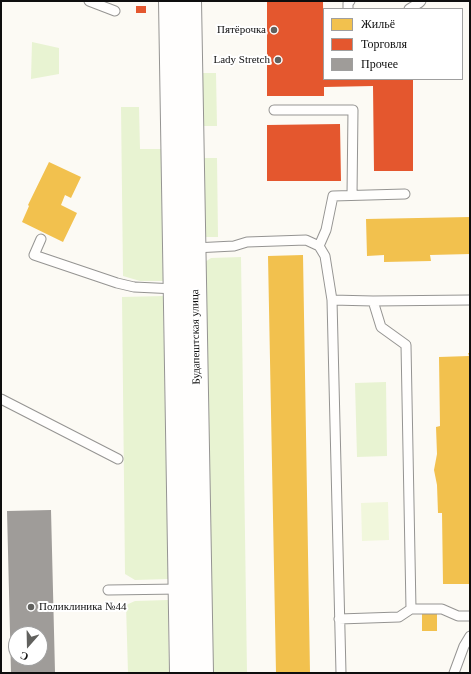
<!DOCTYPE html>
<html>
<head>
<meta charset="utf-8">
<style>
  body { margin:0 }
  #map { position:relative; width:471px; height:674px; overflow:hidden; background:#fcfaf4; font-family:"Times New Roman",serif }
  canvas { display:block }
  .frame { position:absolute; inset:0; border:2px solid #0e0e0e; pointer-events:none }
  .legend { position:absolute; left:323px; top:8px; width:140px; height:72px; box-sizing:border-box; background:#fff; border:1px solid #9f9f9f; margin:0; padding:5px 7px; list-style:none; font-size:12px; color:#0e0e0e }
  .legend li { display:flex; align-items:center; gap:8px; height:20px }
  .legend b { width:20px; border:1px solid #9f9f9f }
  .north { position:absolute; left:8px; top:626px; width:40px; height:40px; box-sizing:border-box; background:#fff; border:1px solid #9f9f9f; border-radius:50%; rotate:200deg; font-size:11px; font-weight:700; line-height:16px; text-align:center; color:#0e0e0e }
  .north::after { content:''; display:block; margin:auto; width:14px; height:18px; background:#61615e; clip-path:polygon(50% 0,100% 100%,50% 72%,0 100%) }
</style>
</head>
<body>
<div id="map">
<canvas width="471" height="674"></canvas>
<div class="frame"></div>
<ul class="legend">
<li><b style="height:11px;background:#f2c14e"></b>Жильё</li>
<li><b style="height:11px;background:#e4572e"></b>Торговля</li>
<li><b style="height:11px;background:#9f9c99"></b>Прочее</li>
</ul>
<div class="north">С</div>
</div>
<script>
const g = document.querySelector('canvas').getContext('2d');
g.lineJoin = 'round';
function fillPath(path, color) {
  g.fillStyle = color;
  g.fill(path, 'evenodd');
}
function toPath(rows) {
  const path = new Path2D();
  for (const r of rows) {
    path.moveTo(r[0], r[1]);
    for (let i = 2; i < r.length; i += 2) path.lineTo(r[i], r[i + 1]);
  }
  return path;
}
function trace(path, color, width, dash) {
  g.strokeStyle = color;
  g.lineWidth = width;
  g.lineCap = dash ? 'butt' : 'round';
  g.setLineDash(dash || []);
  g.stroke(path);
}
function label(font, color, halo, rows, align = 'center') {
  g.font = font + ' "Times New Roman",serif';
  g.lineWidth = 4;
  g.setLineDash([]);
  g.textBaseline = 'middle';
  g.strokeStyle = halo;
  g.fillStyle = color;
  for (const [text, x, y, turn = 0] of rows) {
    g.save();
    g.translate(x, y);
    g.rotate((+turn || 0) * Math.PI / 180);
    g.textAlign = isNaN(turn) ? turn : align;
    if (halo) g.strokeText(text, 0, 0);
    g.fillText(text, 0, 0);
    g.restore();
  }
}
const green = toPath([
  [32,42,59,48,59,74,31,79],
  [202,73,216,73,217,126,203,126],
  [121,107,139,107,140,149,161,149,163,281,140,281,123,276],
  [203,158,217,158,218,237,204,237],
  [241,257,247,673,211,673,205,262,211,258],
  [163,296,168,579,135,580,125,574,122,297],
  [386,382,387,456,357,457,355,383],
  [168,600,169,673,128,673,126,605,135,601]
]);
const pitch = toPath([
  [388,502,389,540,362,541,361,503]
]);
const homes = toPath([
  [49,162,81,177,71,198,65,195,61,205,77,213,63,242,22,222,29,206,28,205],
  [470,217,470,254,430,255,431,261,384,262,384,255,367,256,366,219],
  [303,255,310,673,276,673,268,256],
  [468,353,470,353,470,584,443,584,442,513,438,513,437,485,434,470,437,454,436,427,440,426,439,357,469,356],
  [422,613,437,613,437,631,422,631]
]);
const shops = toPath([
  [267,1,323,1,324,79,413,79,413,171,374,171,373,86,324,87,324,96,267,96],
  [136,6,146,6,146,13,136,13],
  [340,124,341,181,267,181,267,125]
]);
const building = toPath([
  [51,510,55,672,11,673,7,511],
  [16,634,40,634,40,658,16,658]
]);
const service = toPath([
  [89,1,115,11],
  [348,9,348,3,350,1],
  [409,9,419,3,421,1],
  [274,110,353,110,352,195],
  [41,239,34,255,117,283,134,287,176,289],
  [319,246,326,230,333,196,405,194],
  [194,248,234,246,247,242,306,240,319,246,325,256,332,300,373,301,470,300],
  [332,300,341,673],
  [373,301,381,327,406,345,411,609],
  [1,399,118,459],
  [108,590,180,589],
  [339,619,399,617,411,609,442,609,458,616,470,616],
  [454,673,464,646,470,636]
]);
const tertiary = toPath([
  [170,1,181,673],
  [190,1,202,673]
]);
const markers = [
  [274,30,4,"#61615e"],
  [278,60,4,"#61615e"],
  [31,607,4,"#61615e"]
];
const poiNames = [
  ["Пятёрочка",266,30],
  ["Lady Stretch",270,60],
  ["Поликлиника №44",39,607,"left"]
];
const streetNames = [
  ["Будапештская улица",196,337,-91]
];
fillPath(green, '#e8f3d2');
fillPath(pitch, '#f1f7dc');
fillPath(homes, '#f2c14e');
fillPath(shops, '#e4572e');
fillPath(building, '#9f9c99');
trace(service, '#959492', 11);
trace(tertiary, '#959492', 24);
trace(service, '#fffefd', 9);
trace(tertiary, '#fffefd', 22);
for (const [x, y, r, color] of markers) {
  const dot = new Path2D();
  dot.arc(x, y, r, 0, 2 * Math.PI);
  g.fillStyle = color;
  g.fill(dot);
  trace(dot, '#fff', 1.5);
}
label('11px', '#0e0e0e', '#fff', poiNames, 'right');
label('11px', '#0e0e0e', '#fff', streetNames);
</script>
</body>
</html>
